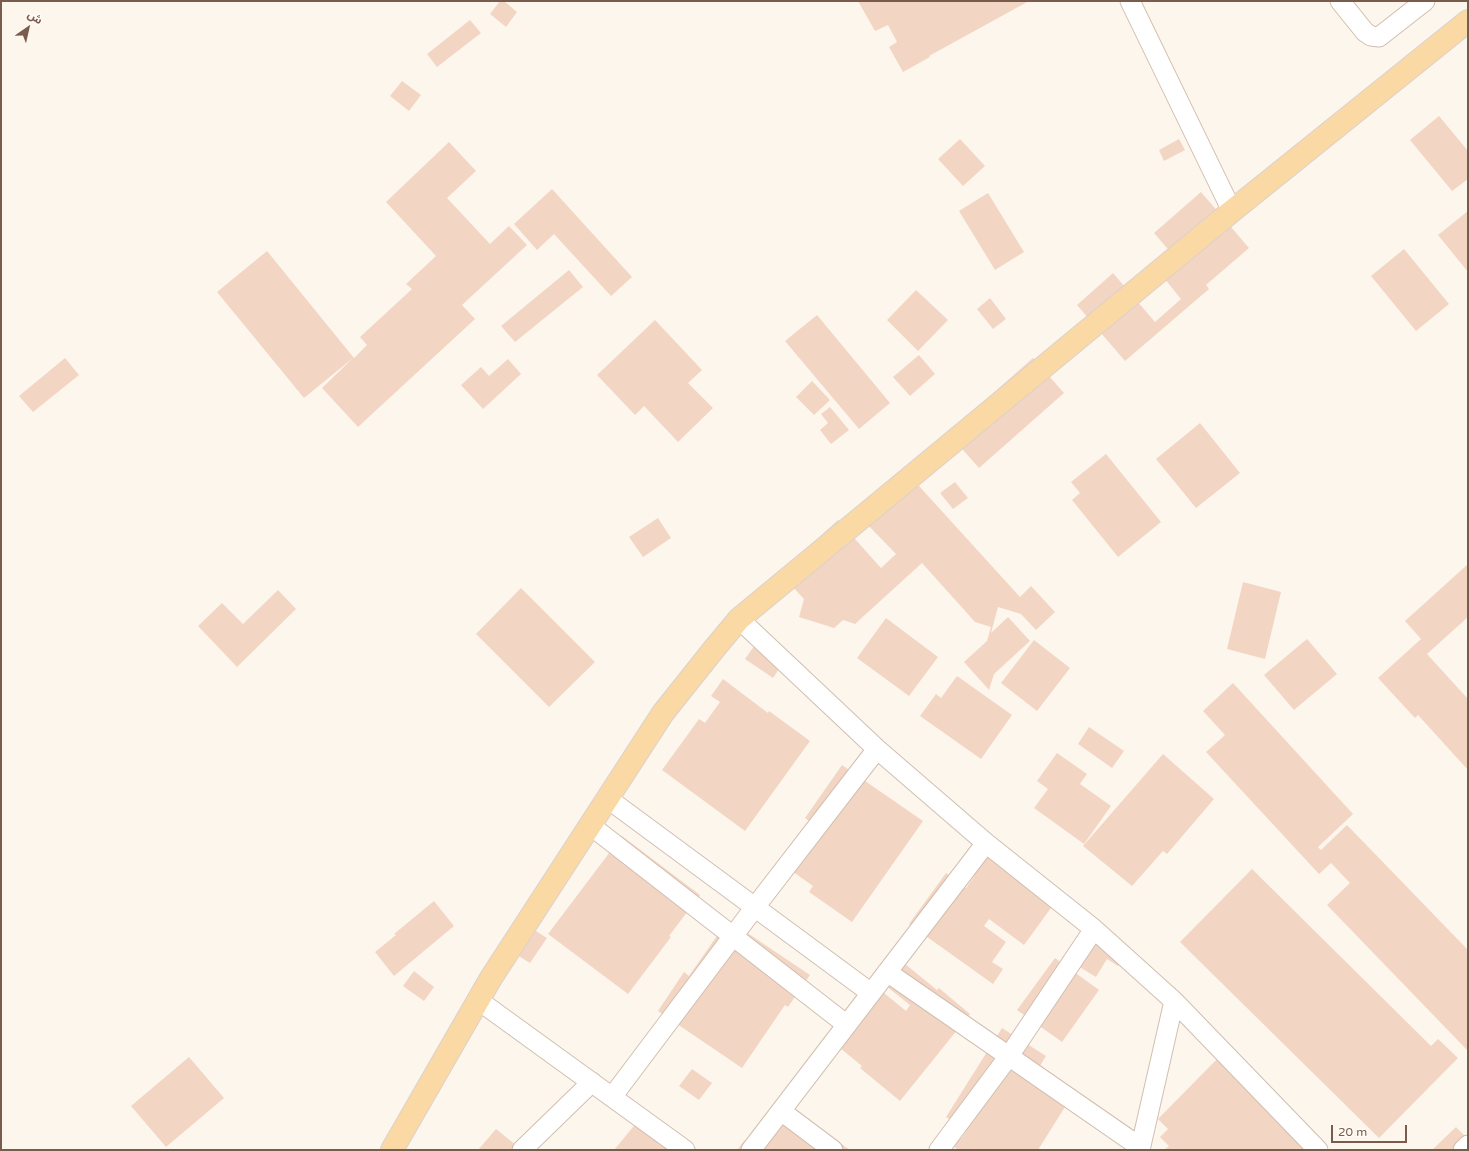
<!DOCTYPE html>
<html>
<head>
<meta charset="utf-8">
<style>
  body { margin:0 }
  #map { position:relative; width:1469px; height:1151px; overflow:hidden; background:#fdf6ec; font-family:"Varela Round","Noto Sans Arabic",sans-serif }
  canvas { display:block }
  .frame { position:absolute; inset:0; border:2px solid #7a5c4d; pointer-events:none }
  .north { position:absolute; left:8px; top:8px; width:40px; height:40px; -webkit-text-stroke:3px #fffaf3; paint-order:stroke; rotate:34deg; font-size:11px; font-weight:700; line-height:16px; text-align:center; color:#7a5c4d }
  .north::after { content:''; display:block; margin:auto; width:14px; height:18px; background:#7a5c4d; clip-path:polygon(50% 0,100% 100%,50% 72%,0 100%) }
  .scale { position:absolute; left:1331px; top:1125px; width:76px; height:18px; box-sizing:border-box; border:2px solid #7a5c4d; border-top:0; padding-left:5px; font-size:12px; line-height:14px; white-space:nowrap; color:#7a5c4d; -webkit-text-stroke:3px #fffaf3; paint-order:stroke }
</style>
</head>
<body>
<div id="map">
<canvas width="1469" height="1151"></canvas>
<div class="frame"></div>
<div class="north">ش</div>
<div class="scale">20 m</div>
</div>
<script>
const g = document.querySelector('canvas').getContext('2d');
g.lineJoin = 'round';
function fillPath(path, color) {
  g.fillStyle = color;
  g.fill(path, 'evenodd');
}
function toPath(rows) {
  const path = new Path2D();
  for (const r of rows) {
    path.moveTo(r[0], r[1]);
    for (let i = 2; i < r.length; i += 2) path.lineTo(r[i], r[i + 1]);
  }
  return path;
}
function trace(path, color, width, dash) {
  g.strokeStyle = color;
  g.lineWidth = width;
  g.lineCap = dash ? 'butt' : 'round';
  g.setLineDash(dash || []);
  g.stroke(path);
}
const building = toPath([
  [500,1,504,1,517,12,506,27,490,14],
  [858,1,1029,1,929,56,930,57,903,72,889,47,897,42,888,25,875,31],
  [470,20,481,33,437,67,427,54],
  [402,81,421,95,409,111,390,96],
  [1439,116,1468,151,1468,179,1452,191,1410,140],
  [960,139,985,166,963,186,938,159],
  [1179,139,1185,150,1164,161,1159,150],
  [449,142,476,171,447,198,490,244,509,226,527,245,462,305,475,319,358,427,322,388,353,358,304,398,217,292,267,251,354,358,367,345,360,337,412,289,406,284,436,256,386,202],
  [552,189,632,277,611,296,554,234,537,250,514,224],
  [1201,192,1249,248,1206,285,1209,289,1125,361,1077,305,1113,273,1155,322,1181,299,1164,278,1181,264,1154,233],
  [988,193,1024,252,995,270,959,211],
  [1468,211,1468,272,1438,235],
  [1404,249,1449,304,1416,331,1371,276],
  [569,270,583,287,515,342,501,326],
  [916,290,948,320,918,351,887,320],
  [990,298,1006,319,993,329,977,309],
  [817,315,890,403,859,429,785,341],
  [655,320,702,370,688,383,713,408,678,442,644,406,635,415,597,375],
  [919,355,935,374,910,396,893,377],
  [65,358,79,375,33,412,19,396],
  [1033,358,1064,393,979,468,948,433],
  [508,359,521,374,483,409,461,385,481,367,489,376],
  [812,381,830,400,814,415,796,397],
  [830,407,849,430,831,444,820,430,828,423,821,414],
  [1200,423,1240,473,1196,508,1156,459],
  [1106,454,1161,522,1118,557,1072,500,1080,493,1071,482],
  [909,475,1020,597,1031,586,1055,612,1036,630,1021,614,998,607,991,633,1008,617,1030,641,994,674,989,690,964,662,987,641,991,627,975,622,922,563,855,624,843,620,834,628,799,617,804,599,780,573,838,520,881,568,896,554,861,518],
  [955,482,968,498,953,509,940,493],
  [658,518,671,538,643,557,629,537],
  [1468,564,1468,617,1427,654,1468,699,1468,770,1418,715,1415,718,1378,678,1421,639,1405,621],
  [1243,582,1281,592,1265,659,1227,649],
  [521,588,595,662,549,707,476,634],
  [278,590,296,609,237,667,198,626,222,603,243,624],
  [886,618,938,657,909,696,857,658],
  [762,635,789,654,773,678,745,659],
  [1307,639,1337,674,1294,710,1264,675],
  [1034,640,1070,668,1037,711,1001,683],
  [957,676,1012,715,981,759,920,716,936,694,941,698],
  [723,679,768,713,769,711,810,741,745,831,662,770,699,719,705,723,720,702,711,696],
  [1233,683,1353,814,1318,847,1321,850,1347,825,1468,950,1468,1051,1327,905,1350,883,1331,863,1319,874,1206,752,1225,735,1203,711],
  [1089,727,1124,751,1112,768,1078,744],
  [1057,753,1087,774,1080,784,1111,806,1084,844,1034,808,1048,789,1037,781],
  [1163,754,1214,799,1167,854,1163,851,1132,886,1083,846],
  [842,765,923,821,852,922,809,892,813,886,779,862,822,830,805,818],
  [622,836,700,895,669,936,671,937,628,994,548,934],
  [981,840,1059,897,1024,945,989,919,984,926,1006,942,992,962,1003,969,993,984,909,924,946,873,966,888,975,875,962,866],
  [1252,869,1431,1046,1438,1039,1458,1058,1379,1138,1180,942],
  [434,901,454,926,394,976,375,952,396,935,394,934],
  [728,920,810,975,788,1007,785,1005,742,1068,658,1011,684,972,689,976],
  [1092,922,1130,947,1118,966,1107,959,1096,977,1078,966],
  [531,928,547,938,530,963,514,953],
  [894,955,937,990,939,988,970,1014,900,1101,860,1068,862,1066,829,1039,873,984,906,1011,910,1005,876,978],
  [1055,958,1099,990,1062,1042,1017,1010],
  [414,971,434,987,424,1001,403,986],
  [1002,1028,1046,1056,1038,1069,1075,1091,1038,1150,959,1150,938,1137,943,1128,961,1139,967,1130,946,1117],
  [1224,1052,1324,1150,1164,1150,1169,1146,1160,1137,1168,1129,1158,1119],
  [189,1057,224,1098,166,1147,131,1106],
  [692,1069,712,1083,699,1100,679,1086],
  [778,1100,850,1150,737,1150,744,1141,747,1143],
  [647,1110,686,1141,678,1150,614,1150],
  [1456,1127,1468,1139,1468,1150,1432,1150],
  [496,1129,522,1150,478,1150]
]);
const minor = toPath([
  [1130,1,1232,211],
  [1340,1,1365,32,1371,36,1379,37,1425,1],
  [739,619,877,749,986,843,1094,929,1174,1001,1318,1150],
  [607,798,871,993],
  [590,825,847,1025],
  [887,972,1140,1147],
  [478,1000,685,1150],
  [612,1097,755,907,877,749],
  [781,1111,833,1150],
  [522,1150,592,1082],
  [751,1150,986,843],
  [939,1150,1009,1056,1094,929],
  [1140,1150,1174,1001],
  [1463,1150,1468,1145]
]);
const primary = toPath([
  [392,1150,491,978,663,713,714,649,739,619,1232,211,1468,21]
]);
fillPath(building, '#f3d5c3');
trace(minor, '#d1beb0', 21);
trace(primary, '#dad1cd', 24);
trace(minor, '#fff', 19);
trace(primary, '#fbd9a5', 22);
</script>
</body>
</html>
